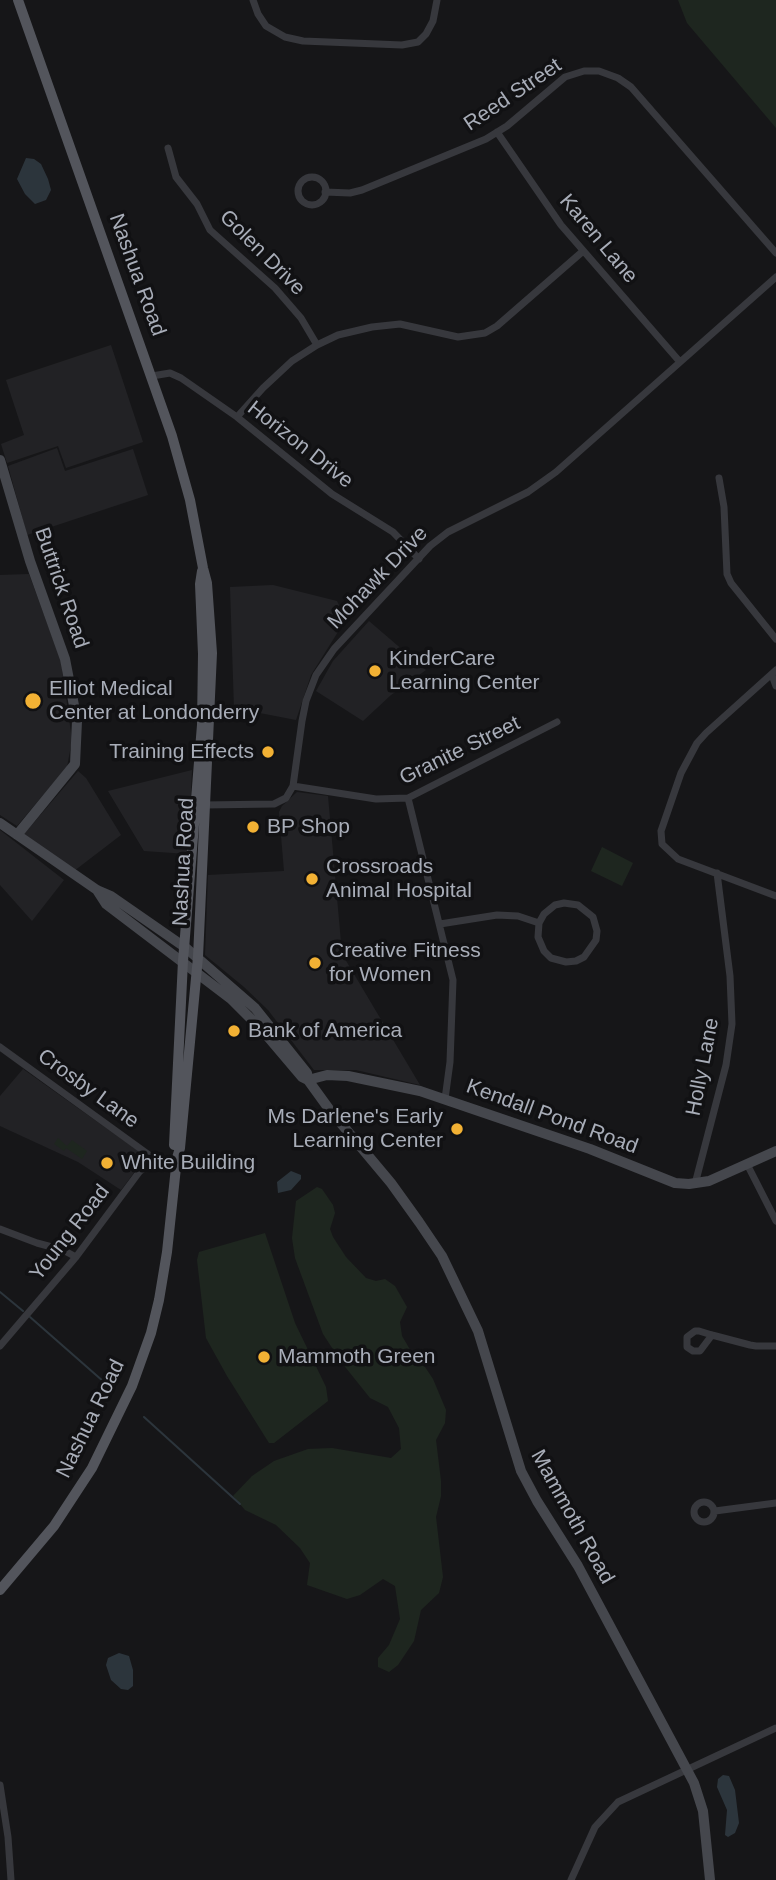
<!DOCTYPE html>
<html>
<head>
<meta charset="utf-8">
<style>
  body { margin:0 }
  canvas { display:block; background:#161618 }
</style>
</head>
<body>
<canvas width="776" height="1880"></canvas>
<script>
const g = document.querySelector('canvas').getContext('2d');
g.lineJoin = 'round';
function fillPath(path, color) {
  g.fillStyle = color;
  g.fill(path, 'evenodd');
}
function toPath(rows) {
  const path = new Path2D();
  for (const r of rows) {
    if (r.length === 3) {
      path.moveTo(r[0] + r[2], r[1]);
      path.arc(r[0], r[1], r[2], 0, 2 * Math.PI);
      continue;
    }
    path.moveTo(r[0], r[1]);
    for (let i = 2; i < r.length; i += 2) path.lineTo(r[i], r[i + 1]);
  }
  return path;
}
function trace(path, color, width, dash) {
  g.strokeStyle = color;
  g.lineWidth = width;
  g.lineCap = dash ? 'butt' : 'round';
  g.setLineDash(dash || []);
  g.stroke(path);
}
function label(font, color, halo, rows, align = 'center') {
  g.font = font + ' Helvetica,sans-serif';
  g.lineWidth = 7;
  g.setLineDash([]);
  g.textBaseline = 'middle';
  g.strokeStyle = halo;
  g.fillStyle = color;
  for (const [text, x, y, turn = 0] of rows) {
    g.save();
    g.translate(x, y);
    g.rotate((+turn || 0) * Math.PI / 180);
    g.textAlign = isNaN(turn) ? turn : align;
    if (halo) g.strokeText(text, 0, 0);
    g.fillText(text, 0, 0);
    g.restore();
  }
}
const built = toPath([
  [111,345,143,442,66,468,58,446,7,463,1,444,24,435,6,380],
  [57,448,65,471,133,449,148,495,27,535,8,466],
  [29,574,61,661,72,740,67,767,17,826,0,815,0,575],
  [273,585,337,601,346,619,311,675,296,720,234,708,230,587],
  [369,621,426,670,391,695,363,721,316,691,333,661],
  [192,770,188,854,144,851,108,791],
  [78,771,86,778,121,835,74,871,24,834],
  [297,792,328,796,342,954,420,1085,356,1070,314,1070,268,1010,244,987,205,955,208,875,284,871,279,812,282,806],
  [0,830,64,880,32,921,0,885],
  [23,1069,144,1155,145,1158,121,1190,78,1162,0,1126,0,1096]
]);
const green = toPath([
  [678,0,776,0,776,128,687,23],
  [602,847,633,863,622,886,591,871],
  [58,1138,67,1146,72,1140,87,1151,82,1159,66,1148,64,1151,54,1144],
  [317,1187,322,1189,333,1205,335,1213,330,1229,333,1237,346,1257,366,1278,376,1281,385,1279,395,1286,407,1307,400,1322,402,1336,415,1358,425,1367,433,1379,446,1410,445,1423,436,1440,441,1481,441,1496,436,1517,443,1577,439,1593,421,1610,414,1641,398,1665,389,1672,378,1667,378,1658,389,1645,400,1619,395,1586,383,1579,360,1595,347,1599,307,1585,310,1563,300,1548,276,1525,245,1510,233,1496,252,1476,274,1461,308,1449,332,1448,391,1458,401,1449,399,1428,388,1407,370,1398,342,1363,323,1334,295,1258,292,1238,296,1201],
  [265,1233,295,1323,326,1387,328,1401,274,1443,269,1443,227,1376,206,1338,197,1260,199,1252]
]);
const water = toPath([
  [26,158,34,159,41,164,48,179,51,190,46,200,35,204,25,194,17,179],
  [291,1171,301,1175,301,1179,291,1190,278,1193,277,1182],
  [119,1653,129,1656,133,1670,133,1686,128,1690,121,1689,111,1680,106,1665,108,1658],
  [723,1775,729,1776,735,1790,739,1823,735,1833,728,1837,725,1835,727,1810,717,1787,718,1779]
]);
const stream = toPath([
  [0,1292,23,1311],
  [30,1317,112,1389],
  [144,1417,240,1504]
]);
const street = toPath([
  [253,0,258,14,266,26,285,37,303,41,402,45,418,42,426,34,433,21,437,0],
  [497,132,561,225,680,362],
  [168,148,176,177,197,204,210,230,275,288,301,318,317,345],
  [312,191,14],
  [325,192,350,193,362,190,486,139,507,126,565,77,584,71,599,71,618,78,631,87,776,253],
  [152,376,170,373,181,378,237,417,332,494,393,532,419,559],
  [237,417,263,388,292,361,317,345,338,335,372,327,400,324,458,337,485,333,497,326,582,252],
  [719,478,724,507,727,574,731,583,776,639],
  [776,670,706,733,697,743,681,773,661,831,662,844,678,859,776,896],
  [772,675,776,686],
  [293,786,376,799,408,798,557,722],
  [408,798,453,980,450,1062,445,1099],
  [204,805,274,804,286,798,293,786,302,721,306,701,316,675,334,649,430,546,448,532,528,492,556,472,776,277],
  [440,924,497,915,518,916,539,923,538,937,544,951,551,958,566,962,576,961,584,957,596,940,597,931,593,917,578,905,564,903,555,905,544,914,539,923],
  [0,1047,156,1160],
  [748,1166,776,1221],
  [695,1184,726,1065,732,1024,730,976,717,873],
  [0,1229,37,1243,63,1250,76,1257],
  [712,1335,700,1351,693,1351,687,1347,687,1337,695,1331,699,1331,712,1335,750,1345,756,1346,776,1346],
  [0,1346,76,1257,140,1171,156,1160,177,1158],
  [704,1512,10],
  [715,1511,776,1503],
  [0,1785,8,1837,11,1880],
  [571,1880,595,1827,618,1802,776,1728]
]);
const secondary = toPath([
  [0,460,30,561,65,659,77,721,75,764,17,835],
  [0,823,97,890,111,896,186,948,255,1008,307,1073,308,1080,329,1109,391,1183,419,1222,442,1256,478,1331,521,1471,537,1501,578,1566,694,1783,703,1811,710,1880],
  [97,890,106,904,231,999,263,1031,302,1077,308,1080],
  [308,1080,327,1075,348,1076,420,1091,590,1149,675,1183,689,1184,709,1181,776,1151]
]);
const primary = toPath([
  [174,1145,183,961,202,725,203,654,200,584,202,571],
  [0,1590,54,1526,92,1468,132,1386,151,1333,159,1300,167,1252,177,1158,180,1148,198,957,212,653,207,583,203,568,190,500,172,436,18,0]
]);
const markers = [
  [375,671,7,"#f2b134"],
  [33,701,9,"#f2b134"],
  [268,752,7,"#f2b134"],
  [253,827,7,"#f2b134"],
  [312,879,7,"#f2b134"],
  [315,963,7,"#f2b134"],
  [234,1031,7,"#f2b134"],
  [457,1129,7,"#f2b134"],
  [107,1163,7,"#f2b134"],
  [264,1357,7,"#f2b134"]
];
const streetNames = [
  ["Reed Street",513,95,-34],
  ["Karen Lane",598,239,50],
  ["Golen Drive",262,253,45],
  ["Nashua Road",137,275,70],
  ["Horizon Drive",300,445,38],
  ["Mohawk Drive",378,578,-46],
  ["Buttrick Road",61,588,71],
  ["Granite Street",460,751,-26],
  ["Nashua Road",184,862,-87],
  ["Holly Lane",703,1067,-79],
  ["Crosby Lane",88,1089,36],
  ["Kendall Pond Road",552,1117,20],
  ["Young Road",70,1233,-52],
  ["Nashua Road",91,1419,-64],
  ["Mammoth Road",572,1517,61]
];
const poiNames = [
  ["KinderCare",389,659],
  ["Learning Center",389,683],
  ["Elliot Medical",49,689],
  ["Center at Londonderry",49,713],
  ["Training Effects",254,752,"right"],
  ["BP Shop",267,827],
  ["Crossroads",326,867],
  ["Animal Hospital",326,891],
  ["Creative Fitness",329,951],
  ["for Women",329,975],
  ["Bank of America",248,1031],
  ["Ms Darlene's Early",443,1117,"right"],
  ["Learning Center",443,1141,"right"],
  ["White Building",121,1163],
  ["Mammoth Green",278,1357]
];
fillPath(built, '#222225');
fillPath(green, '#1e261f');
fillPath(water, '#2c353c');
trace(stream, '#2c353c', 2);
trace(street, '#37383d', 7);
trace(secondary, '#45474d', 10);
trace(primary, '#53555c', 10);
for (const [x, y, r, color] of markers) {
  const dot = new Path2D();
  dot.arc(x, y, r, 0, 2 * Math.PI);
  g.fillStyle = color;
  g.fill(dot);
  trace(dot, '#111113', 2.5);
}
label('21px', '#a8adb8', '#111113', streetNames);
label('21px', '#a8adb8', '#111113', poiNames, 'left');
</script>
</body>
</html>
